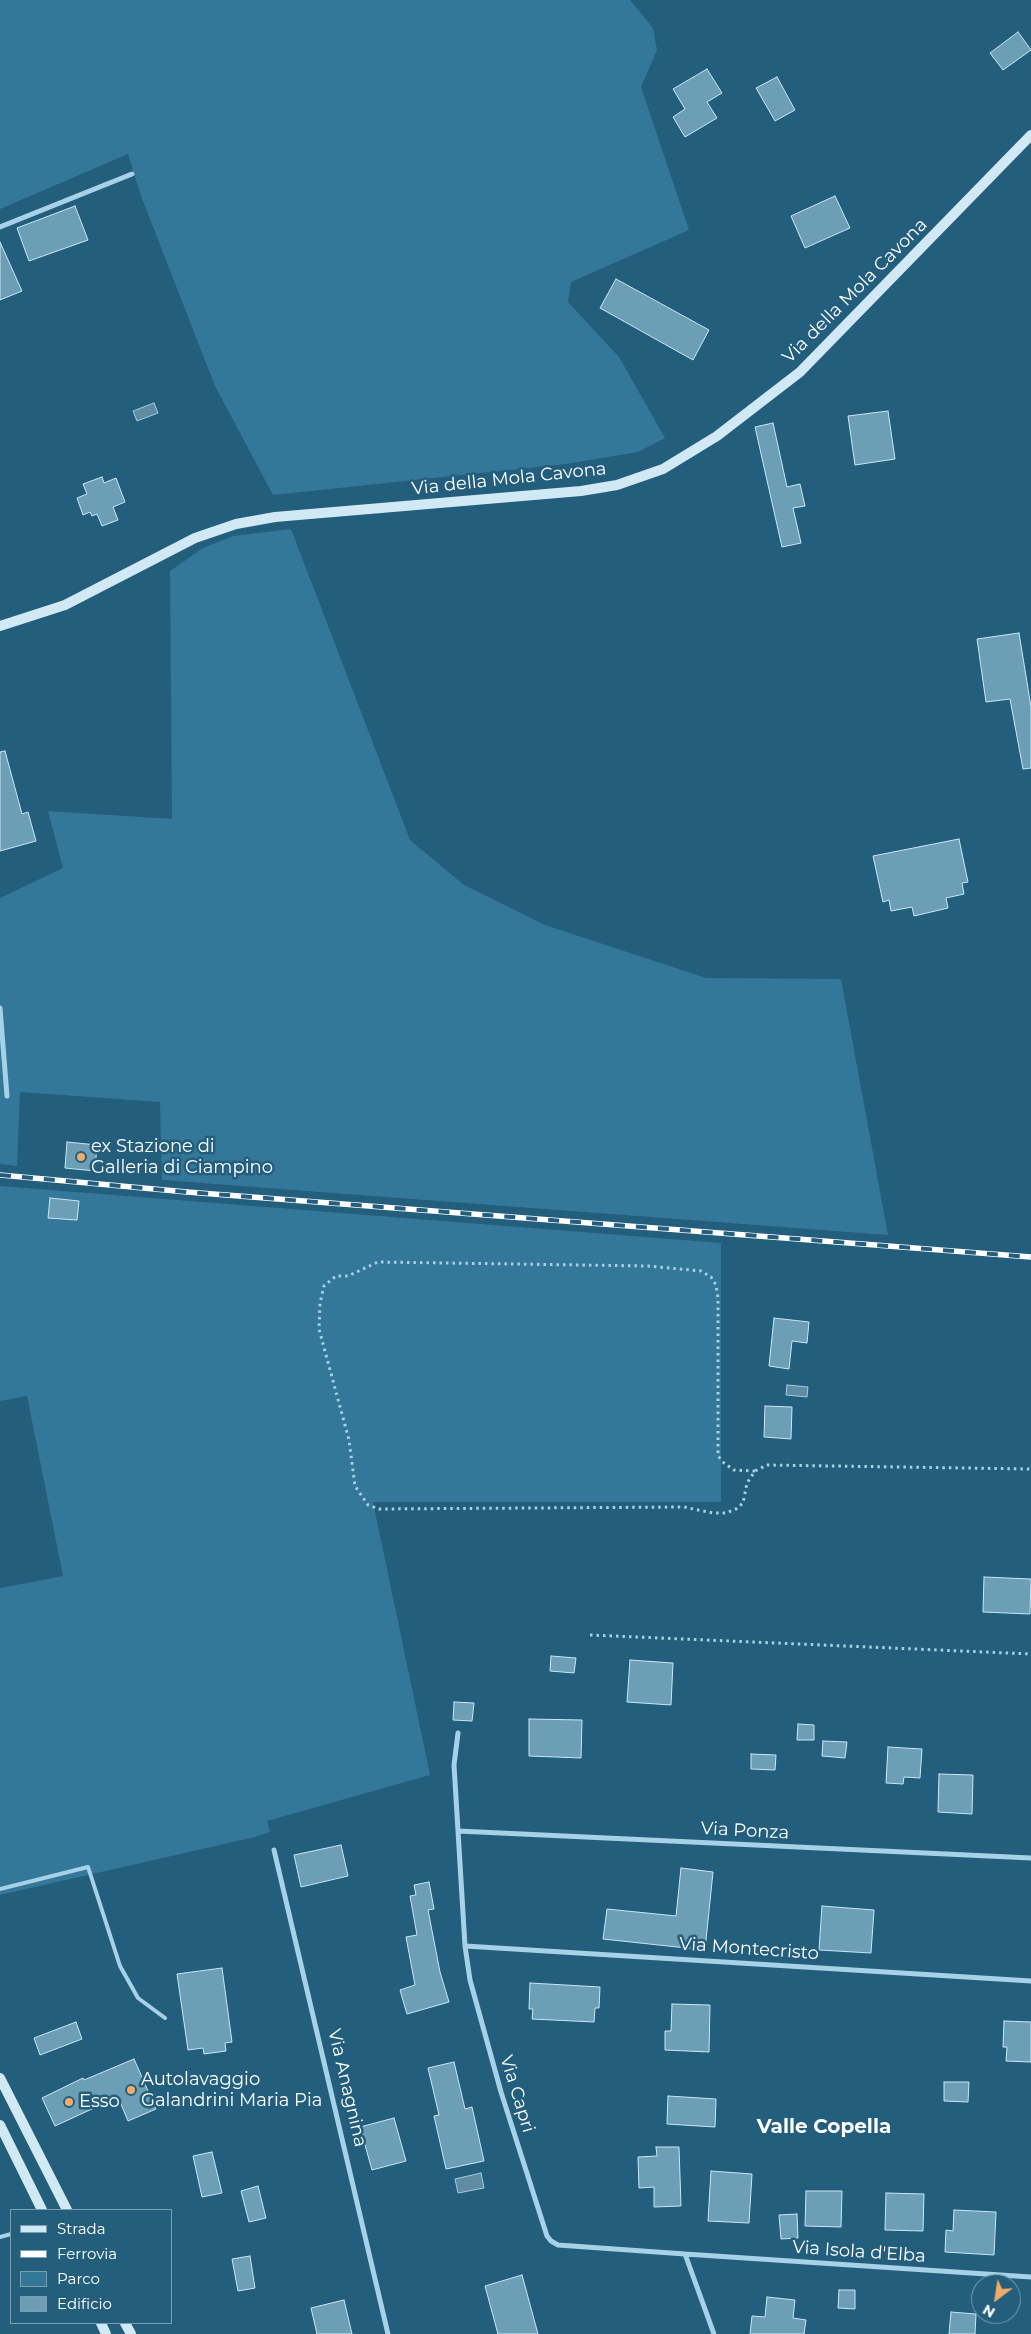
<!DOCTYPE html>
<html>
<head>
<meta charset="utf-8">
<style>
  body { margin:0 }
  #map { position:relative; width:1031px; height:2334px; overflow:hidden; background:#235e7d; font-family:Montserrat,sans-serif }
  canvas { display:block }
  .legend { position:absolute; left:10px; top:2209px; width:162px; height:115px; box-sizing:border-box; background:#235e7d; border:1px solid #7b9eb1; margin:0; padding:6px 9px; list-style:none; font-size:15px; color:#fff }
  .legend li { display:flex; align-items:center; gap:10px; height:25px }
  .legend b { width:25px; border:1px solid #7b9eb1 }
  .north { position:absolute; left:971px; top:2274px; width:50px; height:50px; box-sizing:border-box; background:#235e7d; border:1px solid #7b9eb1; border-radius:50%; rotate:211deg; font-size:14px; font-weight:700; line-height:20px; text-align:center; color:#fff }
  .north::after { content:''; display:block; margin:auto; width:18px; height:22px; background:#f1ac6a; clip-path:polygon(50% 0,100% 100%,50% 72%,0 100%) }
</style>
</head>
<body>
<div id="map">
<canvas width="1031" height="2334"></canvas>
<ul class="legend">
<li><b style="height:6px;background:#d1e8f5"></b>Strada</li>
<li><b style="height:6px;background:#fff"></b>Ferrovia</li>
<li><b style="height:14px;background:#337899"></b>Parco</li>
<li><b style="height:14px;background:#6c9eb6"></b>Edificio</li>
</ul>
<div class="north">N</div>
</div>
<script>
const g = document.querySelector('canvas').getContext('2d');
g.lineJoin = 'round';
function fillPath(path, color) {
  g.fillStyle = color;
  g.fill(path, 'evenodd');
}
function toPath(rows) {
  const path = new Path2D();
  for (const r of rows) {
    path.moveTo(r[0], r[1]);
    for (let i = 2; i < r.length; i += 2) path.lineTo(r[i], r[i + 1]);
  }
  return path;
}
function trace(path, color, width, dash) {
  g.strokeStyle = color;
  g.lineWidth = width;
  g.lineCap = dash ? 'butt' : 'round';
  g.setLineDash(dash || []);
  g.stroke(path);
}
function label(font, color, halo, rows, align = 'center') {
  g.font = font + ' Montserrat,sans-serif';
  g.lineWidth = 5;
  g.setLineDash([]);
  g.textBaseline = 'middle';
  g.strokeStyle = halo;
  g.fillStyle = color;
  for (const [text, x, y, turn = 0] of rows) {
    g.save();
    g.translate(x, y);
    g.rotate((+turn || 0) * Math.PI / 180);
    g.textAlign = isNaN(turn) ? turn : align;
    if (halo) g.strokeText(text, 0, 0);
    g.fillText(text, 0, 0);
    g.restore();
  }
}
const green = toPath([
  [0,0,630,0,653,28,657,50,641,87,689,230,571,282,568,302,619,357,665,438,638,452,566,464,273,495,215,386,141,196,128,154,0,209],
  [291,529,410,840,464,885,545,925,706,978,841,979,888,1235,162,1180,160,1102,20,1092,17,1166,0,1164,0,898,63,868,48,811,172,819,170,571,203,548,233,536],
  [0,1186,721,1243,721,1502,373,1502,430,1775,267,1821,270,1832,255,1837,0,1895,0,1588,63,1576,27,1396,0,1401]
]);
const water = toPath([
  [154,403,158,413,137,421,133,411,154,403],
  [787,1385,808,1387,807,1397,786,1395,787,1385],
  [481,2173,484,2188,458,2193,455,2179,481,2173]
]);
const building = toPath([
  [1018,32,1031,50,1003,70,990,53,1018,32],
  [707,69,722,93,707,102,717,118,685,137,673,117,685,109,673,89,707,69],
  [777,77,795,110,775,121,756,88,777,77],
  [835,196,850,228,805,248,791,216,835,196],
  [75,206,88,240,29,261,17,228,75,206],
  [0,242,22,291,0,300,0,242],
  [616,279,709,330,693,360,600,308,616,279],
  [888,411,895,459,855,465,848,416,888,411],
  [773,423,787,487,800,484,805,506,793,508,801,543,782,547,755,427,773,423],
  [102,477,104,483,116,478,125,502,113,507,118,520,102,526,97,514,92,516,90,512,83,515,77,498,87,494,83,484,102,477],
  [1019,633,1031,707,1031,768,1023,769,1010,699,986,702,977,639,1019,633],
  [5,751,22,814,28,812,36,841,0,851,0,752,5,751],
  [959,839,968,882,962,883,964,894,946,898,948,908,914,916,912,907,891,911,889,900,883,902,873,856,959,839],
  [67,1142,97,1145,95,1171,65,1168,67,1142],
  [50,1198,79,1201,77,1220,48,1218,50,1198],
  [774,1318,809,1322,807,1343,792,1341,789,1369,769,1366,774,1318],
  [765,1406,792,1407,791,1439,764,1437,765,1406],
  [984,1577,1031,1579,1030,1614,983,1612,984,1577],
  [551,1656,576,1658,574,1673,550,1671,551,1656],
  [630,1660,673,1663,671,1705,627,1702,630,1660],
  [454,1702,474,1703,472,1721,453,1720,454,1702],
  [529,1719,582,1720,581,1758,529,1756,529,1719],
  [798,1724,814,1725,814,1740,797,1740,798,1724],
  [823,1741,847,1742,845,1758,822,1756,823,1741],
  [888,1747,922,1749,920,1778,904,1777,903,1784,886,1783,888,1747],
  [751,1754,776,1755,775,1770,751,1769,751,1754],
  [939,1774,973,1775,972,1814,938,1812,939,1774],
  [341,1845,348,1876,301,1887,294,1855,341,1845],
  [681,1868,713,1872,705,1950,603,1939,607,1909,676,1916,681,1868],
  [429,1882,434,1909,428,1910,440,1972,449,2002,407,2014,400,1990,415,1985,406,1937,417,1935,410,1896,416,1895,414,1885,429,1882],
  [822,1906,874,1910,871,1953,819,1950,822,1906],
  [222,1968,232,2042,225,2043,226,2051,204,2054,203,2048,188,2050,177,1974,222,1968],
  [530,1983,600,1987,599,2008,595,2008,594,2022,532,2019,533,2009,529,2009,530,1983],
  [672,2004,710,2005,709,2052,665,2050,665,2031,671,2031,672,2004],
  [1004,2021,1031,2022,1031,2062,1006,2061,1007,2047,1003,2047,1004,2021],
  [76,2022,82,2039,40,2055,34,2038,76,2022],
  [134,2059,156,2109,128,2121,118,2097,55,2126,42,2098,83,2078,84,2080,134,2059],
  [454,2062,465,2109,472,2107,484,2161,446,2169,434,2116,439,2115,428,2068,454,2062],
  [944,2082,969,2082,968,2102,944,2101,944,2082],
  [668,2096,716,2099,715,2127,667,2124,668,2096],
  [394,2118,406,2161,372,2170,360,2127,394,2118],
  [656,2147,679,2147,681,2206,654,2207,654,2187,639,2188,638,2157,657,2156,656,2147],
  [212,2152,222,2193,202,2197,193,2156,212,2152],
  [711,2171,752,2174,749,2223,708,2221,711,2171],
  [258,2186,266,2218,249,2222,241,2191,258,2186],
  [806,2191,842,2191,841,2227,805,2226,806,2191],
  [886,2193,924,2194,923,2231,885,2230,886,2193],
  [954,2210,996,2212,994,2255,945,2252,946,2230,953,2231,954,2210],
  [797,2214,798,2238,781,2239,779,2215,797,2214],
  [250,2256,255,2288,238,2291,232,2259,250,2256],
  [522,2275,538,2334,498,2334,485,2286,522,2275],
  [839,2290,855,2290,855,2309,838,2308,839,2290],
  [767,2297,795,2300,793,2318,806,2320,804,2334,750,2334,752,2316,765,2317,767,2297],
  [344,2300,352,2334,317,2334,311,2308,344,2300],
  [951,2312,976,2314,975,2334,949,2334,951,2312]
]);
const path = toPath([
  [755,1471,734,1470,724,1463,718,1456,718,1298,716,1285,711,1277,701,1271,648,1266,378,1262,348,1276,336,1276,324,1286,320,1303,319,1329,349,1440,355,1486,368,1505,379,1509,684,1507,713,1513,726,1513,736,1509,743,1503,747,1483,755,1471,767,1465,1031,1469],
  [590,1635,1031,1654]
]);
const service = toPath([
  [0,1889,88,1867,120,1966,138,1998,165,2018],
  [0,2237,11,2234]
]);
const minor = toPath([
  [0,227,132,174],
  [0,1008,7,1096],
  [458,1733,454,1765,465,1946,470,1980,501,2092,547,2236,551,2241,558,2245,685,2254,714,2334],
  [458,1831,1031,1858],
  [274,1850,388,2334],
  [465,1946,1031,1981],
  [685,2254,1031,2277]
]);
const secondary = toPath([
  [0,626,65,605,195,538,236,524,275,517,581,491,617,485,663,469,717,436,800,372,1031,135],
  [0,2078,67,2210],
  [0,2125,42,2210],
  [101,2323,106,2334],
  [125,2323,131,2334]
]);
const rail = toPath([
  [0,1175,187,1192,1031,1257]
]);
const markers = [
  [81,1157,5,"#f1ac6a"],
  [131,2090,5,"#f1ac6a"],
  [69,2102,5,"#f1ac6a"]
];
const streetNames = [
  ["Via della Mola Cavona",855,291,-45],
  ["Via della Mola Cavona",509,479,-6],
  ["Via Ponza",745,1831,3],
  ["Via Montecristo",749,1949,4],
  ["Via Anagnina",347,2088,77],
  ["Via Capri",517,2094,73],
  ["Via Isola d'Elba",859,2252,4]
];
const poiNames = [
  ["ex Stazione di",91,1147],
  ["Galleria di Ciampino",91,1168],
  ["Autolavaggio",141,2080],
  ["Galandrini Maria Pia",141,2101],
  ["Esso",79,2102]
];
const quarterNames = [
  ["Valle Copella",824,2127]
];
fillPath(green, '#337899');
fillPath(water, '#608ba1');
trace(water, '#9bcfe7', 1);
fillPath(building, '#6c9eb6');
trace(building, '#cae7f5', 1);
trace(path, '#a7d1e6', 3, [2.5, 4]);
trace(service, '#a7d1e6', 4);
trace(minor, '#a7d1e6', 5);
trace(secondary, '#d1e8f5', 10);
trace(rail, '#fff', 5.5);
trace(rail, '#235e7d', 4, [11]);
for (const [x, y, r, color] of markers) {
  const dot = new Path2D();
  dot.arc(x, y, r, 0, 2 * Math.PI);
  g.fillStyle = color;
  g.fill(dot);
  trace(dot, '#235e7d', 2);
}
label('18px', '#fff', '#235e7d', streetNames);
label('18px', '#fff', '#235e7d', poiNames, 'left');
label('bold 20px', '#fff', '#235e7d', quarterNames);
</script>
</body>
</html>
